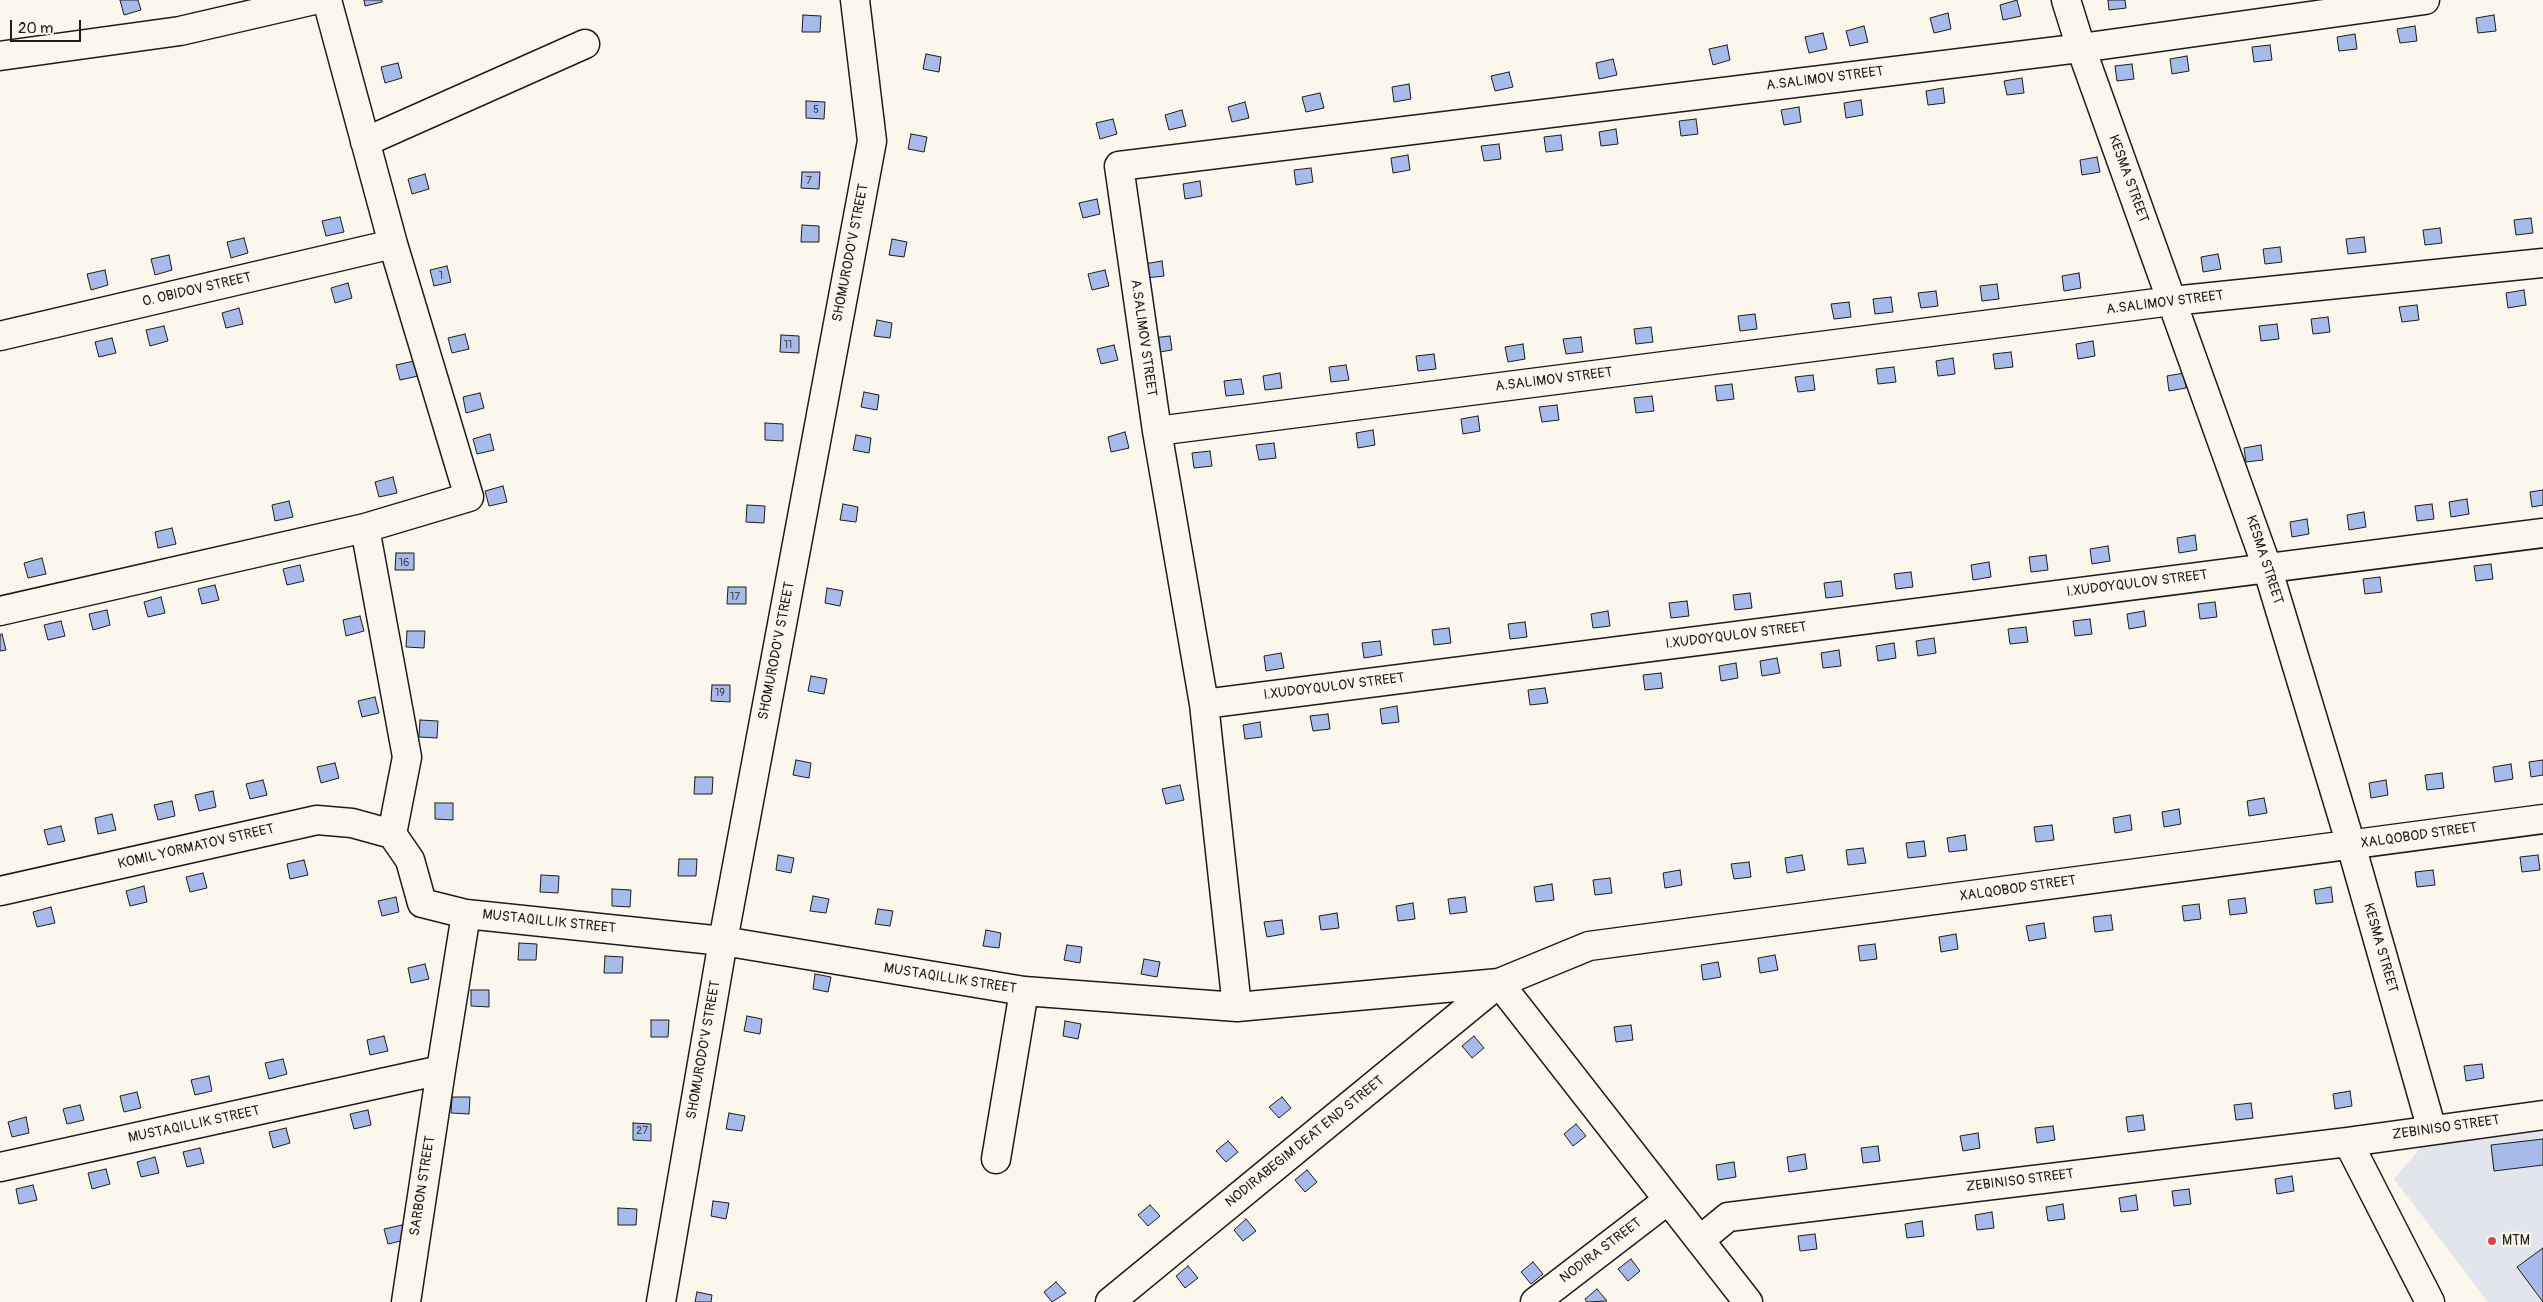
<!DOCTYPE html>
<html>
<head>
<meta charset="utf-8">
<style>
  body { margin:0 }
  #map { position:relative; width:2543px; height:1302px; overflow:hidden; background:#fbf7ec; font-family:Pangolin,sans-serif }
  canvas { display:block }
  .scale { position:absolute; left:10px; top:20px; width:71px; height:22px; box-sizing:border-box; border:2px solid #1c1c1c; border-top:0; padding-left:6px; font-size:15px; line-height:18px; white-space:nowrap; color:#1c1c1c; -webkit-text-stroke:4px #fbf7ec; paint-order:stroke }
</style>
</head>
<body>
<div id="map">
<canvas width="2543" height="1302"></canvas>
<div class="scale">20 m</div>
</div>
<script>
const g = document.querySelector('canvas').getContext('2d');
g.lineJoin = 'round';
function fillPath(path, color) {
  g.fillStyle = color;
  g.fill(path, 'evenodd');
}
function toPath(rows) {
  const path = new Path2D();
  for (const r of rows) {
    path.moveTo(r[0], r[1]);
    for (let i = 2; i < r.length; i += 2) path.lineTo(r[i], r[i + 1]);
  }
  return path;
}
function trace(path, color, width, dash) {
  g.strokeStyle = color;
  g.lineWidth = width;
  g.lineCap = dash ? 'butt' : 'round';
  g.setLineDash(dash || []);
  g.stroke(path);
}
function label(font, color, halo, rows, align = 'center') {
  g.font = font + ' Pangolin,sans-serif';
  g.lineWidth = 4.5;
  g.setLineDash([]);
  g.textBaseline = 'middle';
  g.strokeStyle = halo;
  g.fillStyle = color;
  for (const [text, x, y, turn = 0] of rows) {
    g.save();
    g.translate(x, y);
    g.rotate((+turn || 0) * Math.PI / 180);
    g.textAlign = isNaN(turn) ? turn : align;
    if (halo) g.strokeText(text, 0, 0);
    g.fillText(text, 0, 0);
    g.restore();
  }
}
const built = toPath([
  [2543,1128,2543,1302,2488,1302,2394,1179,2424,1144]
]);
const building = toPath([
  [120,0,138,0,141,10,124,15,120,0],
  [364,0,382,0,382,2,365,6,364,0],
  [2017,0,2021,16,2003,20,2000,5,2017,0],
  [2108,0,2125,0,2126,8,2109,10,2108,0],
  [1948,13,1951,29,1934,33,1930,18,1948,13],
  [803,15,821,16,820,32,802,32,803,15],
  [2494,15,2496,31,2478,33,2476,18,2494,15],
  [1864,26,1868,42,1850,46,1846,31,1864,26],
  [2415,26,2417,41,2400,43,2397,29,2415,26],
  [1823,33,1827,49,1809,53,1805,37,1823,33],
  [2355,34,2357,49,2339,51,2337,37,2355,34],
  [1727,45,1730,60,1713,65,1709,49,1727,45],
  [2270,45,2272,60,2254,62,2252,47,2270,45],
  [926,54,941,57,939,72,923,69,926,54],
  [2187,56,2189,71,2172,74,2170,59,2187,56],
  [1613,59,1617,75,1599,79,1596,63,1613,59],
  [398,63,402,78,385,83,381,67,398,63],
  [2132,64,2134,79,2117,81,2115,66,2132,64],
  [1509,72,1513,87,1495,91,1491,76,1509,72],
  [2022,78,2024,93,2007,95,2004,81,2022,78],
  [1409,84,1411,99,1394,102,1392,87,1409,84],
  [1943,88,1945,103,1928,105,1926,91,1943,88],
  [1320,93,1324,108,1306,112,1302,97,1320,93],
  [1861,100,1863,115,1846,118,1844,103,1861,100],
  [806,101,825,102,824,119,806,118,806,101],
  [1245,102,1249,118,1232,122,1228,107,1245,102],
  [1799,107,1801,122,1784,125,1781,110,1799,107],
  [1182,110,1186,126,1169,130,1165,115,1182,110],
  [1113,119,1117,134,1100,139,1096,123,1113,119],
  [1696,119,1698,134,1681,136,1679,121,1696,119],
  [1616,129,1618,144,1601,146,1599,132,1616,129],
  [911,134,927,137,924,152,908,149,911,134],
  [1561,135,1563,150,1546,152,1544,137,1561,135],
  [1499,144,1501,159,1484,161,1481,146,1499,144],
  [1408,155,1410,170,1393,173,1391,158,1408,155],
  [2097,157,2100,172,2082,175,2080,160,2097,157],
  [1311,168,1313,182,1296,185,1294,170,1311,168],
  [802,172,820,172,819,189,801,188,802,172],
  [425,174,429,189,412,194,408,179,425,174],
  [1200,181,1202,196,1185,199,1183,184,1200,181],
  [1097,199,1100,214,1083,218,1079,203,1097,199],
  [340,217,344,232,326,236,322,221,340,217],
  [2531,218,2533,233,2516,235,2514,220,2531,218],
  [802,225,819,226,819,242,801,242,802,225],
  [2440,228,2442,243,2425,245,2423,230,2440,228],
  [2364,237,2366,252,2348,254,2346,239,2364,237],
  [244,238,248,253,231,258,227,242,244,238],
  [892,239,907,242,904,257,889,255,892,239],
  [2280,247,2282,262,2265,264,2263,249,2280,247],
  [2218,254,2221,269,2203,272,2201,257,2218,254],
  [169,255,172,270,155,275,151,259,169,255],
  [1162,261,1164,276,1146,278,1144,264,1162,261],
  [447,266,451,282,434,286,430,270,447,266],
  [105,270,108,285,91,290,87,274,105,270],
  [1105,270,1109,286,1092,290,1088,274,1105,270],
  [2079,273,2081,288,2064,291,2062,276,2079,273],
  [348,283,352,298,335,303,331,288,348,283],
  [1997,284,1999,299,1982,301,1980,286,1997,284],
  [2524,290,2526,305,2508,308,2506,293,2524,290],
  [1936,291,1938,306,1921,308,1918,293,1936,291],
  [1891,297,1893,312,1875,314,1873,299,1891,297],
  [1849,302,1851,317,1834,319,1831,304,1849,302],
  [2417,305,2419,320,2402,322,2399,307,2417,305],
  [239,308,243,324,226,328,222,313,239,308],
  [1755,314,1757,329,1740,331,1738,316,1755,314],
  [2328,317,2330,332,2313,334,2311,319,2328,317],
  [877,320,892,323,890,338,874,336,877,320],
  [2277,324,2279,339,2261,341,2259,326,2277,324],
  [164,326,168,341,150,346,146,330,164,326],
  [1651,327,1653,342,1636,344,1634,329,1651,327],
  [465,334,469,349,452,353,448,338,465,334],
  [781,335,799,336,799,353,780,352,781,335],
  [1170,336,1172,350,1154,353,1152,338,1170,336],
  [1581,337,1583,352,1566,354,1563,339,1581,337],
  [112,338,116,353,99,357,95,342,112,338],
  [2093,341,2095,356,2078,359,2076,344,2093,341],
  [1523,344,1525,359,1508,362,1505,347,1523,344],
  [1114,345,1118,360,1101,364,1097,349,1114,345],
  [2011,352,2013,367,1995,369,1993,354,2011,352],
  [1434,354,1436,369,1418,371,1416,356,1434,354],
  [1953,358,1955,374,1938,376,1936,361,1953,358],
  [414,361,418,376,400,380,396,365,414,361],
  [1346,365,1349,380,1331,382,1329,367,1346,365],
  [1894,367,1896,382,1878,384,1876,369,1894,367],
  [1280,373,1282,388,1265,390,1263,376,1280,373],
  [2184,373,2186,388,2169,391,2167,376,2184,373],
  [1813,375,1815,390,1798,392,1795,377,1813,375],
  [1241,379,1244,394,1226,396,1224,381,1241,379],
  [1732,384,1734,399,1717,401,1715,386,1732,384],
  [864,392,879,395,877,410,861,407,864,392],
  [480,393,484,408,466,413,463,397,480,393],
  [1652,396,1654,411,1636,413,1634,398,1652,396],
  [1557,405,1559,420,1542,422,1539,407,1557,405],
  [1478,416,1480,431,1463,434,1461,419,1478,416],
  [765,423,783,424,783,441,765,440,765,423],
  [1373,430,1375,445,1358,448,1356,433,1373,430],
  [1125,432,1129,448,1111,452,1108,437,1125,432],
  [490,434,494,450,477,454,473,439,490,434],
  [856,435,871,438,869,453,853,450,856,435],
  [1274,443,1276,458,1259,460,1256,445,1274,443],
  [2261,445,2263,460,2246,462,2244,448,2261,445],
  [1210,451,1212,466,1194,468,1192,453,1210,451],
  [393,477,397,493,379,497,375,482,393,477],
  [503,486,507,502,489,506,485,491,503,486],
  [2543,490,2543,505,2532,507,2530,492,2543,490],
  [2467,499,2469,514,2451,517,2449,502,2467,499],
  [289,501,293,517,275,521,272,505,289,501],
  [843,504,858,507,856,522,840,520,843,504],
  [2432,504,2434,519,2417,521,2415,506,2432,504],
  [747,505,765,506,764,523,746,522,747,505],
  [2364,512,2366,527,2349,530,2347,515,2364,512],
  [2307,519,2309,534,2292,537,2290,522,2307,519],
  [172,528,176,544,158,548,155,532,172,528],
  [2195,535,2197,550,2179,553,2177,538,2195,535],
  [2108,546,2110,561,2092,564,2090,549,2108,546],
  [396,553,414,553,414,570,395,570,396,553],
  [2046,555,2048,570,2031,572,2029,557,2046,555],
  [42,558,46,574,28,578,24,563,42,558],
  [1989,562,1991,577,1973,580,1971,565,1989,562],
  [2491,564,2493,579,2476,581,2474,566,2491,564],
  [300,565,304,581,287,585,283,569,300,565],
  [1911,572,1913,587,1896,589,1894,574,1911,572],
  [2380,577,2382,592,2365,594,2363,579,2380,577],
  [1841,581,1843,596,1826,598,1824,583,1841,581],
  [215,585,219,600,202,604,198,589,215,585],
  [728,587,746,587,746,604,727,604,728,587],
  [827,588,843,591,840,606,825,603,827,588],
  [1750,593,1752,608,1735,610,1733,595,1750,593],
  [161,597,165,613,148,617,144,602,161,597],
  [1687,601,1689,616,1671,618,1669,603,1687,601],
  [2215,602,2217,617,2200,619,2198,604,2215,602],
  [107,610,110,625,93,630,89,614,107,610],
  [1608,611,1610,626,1593,628,1591,614,1608,611],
  [2144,611,2146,626,2129,629,2127,614,2144,611],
  [360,616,364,631,346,636,343,620,360,616],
  [2090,619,2092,634,2075,636,2073,621,2090,619],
  [61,621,65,636,48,640,44,625,61,621],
  [1525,622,1527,637,1510,639,1508,624,1525,622],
  [2026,627,2028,642,2010,644,2008,629,2026,627],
  [1449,628,1451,643,1434,645,1432,630,1449,628],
  [407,631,425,631,424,648,406,647,407,631],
  [2,634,6,650,0,651,0,635,2,634],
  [1934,638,1936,653,1918,656,1916,641,1934,638],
  [1380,641,1382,655,1364,658,1362,643,1380,641],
  [1894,643,1896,658,1878,661,1876,646,1894,643],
  [1839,650,1841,666,1823,668,1821,653,1839,650],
  [1281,653,1284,668,1266,671,1264,656,1281,653],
  [1777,658,1780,673,1762,676,1760,661,1777,658],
  [1736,663,1738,678,1721,681,1719,666,1736,663],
  [1661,673,1663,688,1645,690,1643,675,1661,673],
  [811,676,827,679,824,694,808,691,811,676],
  [712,685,730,685,730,702,711,701,712,685],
  [1545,688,1548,703,1530,705,1528,690,1545,688],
  [375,697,379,713,362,717,358,701,375,697],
  [1397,706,1399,722,1382,724,1380,709,1397,706],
  [1328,714,1330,729,1313,731,1310,716,1328,714],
  [420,720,438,721,437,738,419,737,420,720],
  [1260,722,1262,737,1245,739,1243,725,1260,722],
  [796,760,811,763,809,778,793,775,796,760],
  [2543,760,2543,775,2531,777,2529,762,2543,760],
  [335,763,339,778,321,783,317,767,335,763],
  [2511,764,2513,779,2495,782,2493,767,2511,764],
  [2442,773,2444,788,2427,790,2425,775,2442,773],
  [695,777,713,777,712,794,694,794,695,777],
  [263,780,267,795,250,799,246,784,263,780],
  [2386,780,2388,795,2371,798,2369,783,2386,780],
  [1180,785,1184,800,1166,804,1162,789,1180,785],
  [213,791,216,807,199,811,195,795,213,791],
  [2264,798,2267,813,2249,816,2247,801,2264,798],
  [172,801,175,816,158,820,154,805,172,801],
  [435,803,453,803,453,820,435,819,435,803],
  [2179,809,2181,824,2164,827,2162,812,2179,809],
  [112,814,116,830,98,834,95,818,112,814],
  [2130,815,2132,830,2115,833,2113,818,2130,815],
  [2052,825,2054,840,2036,842,2034,827,2052,825],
  [61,826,65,841,48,845,44,830,61,826],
  [1965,835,1967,850,1949,852,1947,838,1965,835],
  [1924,841,1926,856,1908,858,1906,843,1924,841],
  [1863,848,1866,863,1848,865,1846,850,1863,848],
  [778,855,794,858,791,873,776,870,778,855],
  [1802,855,1805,870,1787,873,1785,858,1802,855],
  [2538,855,2540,870,2522,872,2520,857,2538,855],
  [679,859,697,859,696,876,678,876,679,859],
  [304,860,308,875,290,879,287,864,304,860],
  [1749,862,1751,877,1734,879,1731,864,1749,862],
  [1680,870,1682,885,1665,888,1663,873,1680,870],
  [2433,870,2435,885,2417,887,2415,872,2433,870],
  [203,873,207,888,190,892,186,877,203,873],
  [541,875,559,876,558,893,540,892,541,875],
  [1610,878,1612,893,1595,895,1593,880,1610,878],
  [1552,884,1554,900,1536,902,1534,887,1552,884],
  [144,886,147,902,130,906,126,891,144,886],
  [2331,887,2333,902,2316,904,2314,890,2331,887],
  [612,889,631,890,630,907,612,906,612,889],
  [813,896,829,899,826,913,810,911,813,896],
  [396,897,399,912,382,916,378,901,396,897],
  [1465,897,1467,912,1450,914,1448,899,1465,897],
  [2245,898,2247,913,2230,915,2228,900,2245,898],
  [1413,903,1415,919,1398,921,1396,906,1413,903],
  [2199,904,2201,919,2184,921,2182,906,2199,904],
  [51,907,55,923,37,927,33,912,51,907],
  [878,909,893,911,890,926,875,924,878,909],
  [1337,913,1339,928,1321,930,1319,916,1337,913],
  [2111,915,2113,930,2095,932,2093,917,2111,915],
  [1282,920,1284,934,1267,937,1264,922,1282,920],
  [2044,923,2046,938,2029,941,2026,926,2044,923],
  [986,930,1001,933,999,948,983,946,986,930],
  [1956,934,1958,949,1941,952,1939,937,1956,934],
  [519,943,537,944,536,960,518,960,519,943],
  [1875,944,1877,959,1860,961,1858,946,1875,944],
  [1067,945,1082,947,1080,963,1064,960,1067,945],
  [1775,955,1778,970,1760,973,1758,958,1775,955],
  [605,956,623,957,622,973,604,973,605,956],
  [1144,959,1160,962,1157,977,1141,974,1144,959],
  [1718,962,1721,977,1703,980,1701,965,1718,962],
  [425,964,429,979,411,983,408,968,425,964],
  [815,974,831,977,828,992,813,989,815,974],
  [471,990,489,990,489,1007,471,1006,471,990],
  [747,1016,762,1019,760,1034,744,1031,747,1016],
  [651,1020,669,1020,668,1037,651,1037,651,1020],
  [1065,1021,1081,1024,1078,1039,1063,1036,1065,1021],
  [1631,1025,1633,1040,1616,1042,1614,1027,1631,1025],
  [384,1036,388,1051,370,1055,367,1040,384,1036],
  [1474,1036,1484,1048,1472,1058,1462,1046,1474,1036],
  [283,1059,287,1074,269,1079,265,1063,283,1059],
  [2482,1064,2484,1078,2466,1081,2464,1066,2482,1064],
  [209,1076,212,1091,195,1095,191,1080,209,1076],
  [2350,1091,2352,1106,2335,1109,2333,1094,2350,1091],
  [137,1092,141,1108,124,1112,120,1096,137,1092],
  [452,1097,470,1097,469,1114,451,1113,452,1097],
  [1282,1097,1291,1108,1279,1118,1269,1107,1282,1097],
  [2251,1103,2253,1118,2236,1120,2234,1105,2251,1103],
  [80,1105,84,1120,67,1124,63,1109,80,1105],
  [368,1110,371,1125,354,1129,350,1114,368,1110],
  [729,1113,745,1116,742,1131,726,1129,729,1113],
  [2143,1115,2145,1130,2128,1132,2126,1117,2143,1115],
  [26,1117,29,1133,12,1137,8,1122,26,1117],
  [633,1123,651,1124,651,1141,633,1140,633,1123],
  [1576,1124,1586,1136,1573,1146,1564,1134,1576,1124],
  [2053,1126,2055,1140,2037,1143,2035,1128,2053,1126],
  [286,1128,290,1143,273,1148,269,1132,286,1128],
  [1978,1133,1980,1148,1963,1151,1960,1136,1978,1133],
  [2543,1139,2543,1165,2494,1171,2491,1145,2543,1139],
  [1228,1141,1238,1152,1226,1162,1216,1151,1228,1141],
  [1878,1146,1880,1161,1863,1163,1861,1148,1878,1146],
  [200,1148,204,1163,187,1167,183,1152,200,1148],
  [1805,1154,1807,1169,1789,1172,1787,1157,1805,1154],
  [155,1157,159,1173,141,1177,137,1162,155,1157],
  [1734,1162,1736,1177,1718,1180,1716,1165,1734,1162],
  [106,1169,110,1184,92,1189,88,1173,106,1169],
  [1307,1170,1317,1182,1305,1192,1295,1180,1307,1170],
  [2292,1176,2294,1191,2277,1194,2275,1179,2292,1176],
  [33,1185,37,1200,19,1204,16,1189,33,1185],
  [2189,1189,2191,1204,2174,1206,2172,1191,2189,1189],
  [2136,1195,2138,1210,2121,1212,2119,1198,2136,1195],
  [713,1201,729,1203,726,1219,711,1216,713,1201],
  [2063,1204,2065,1219,2048,1221,2046,1207,2063,1204],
  [1150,1205,1160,1216,1148,1226,1138,1215,1150,1205],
  [618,1208,637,1209,636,1225,618,1225,618,1208],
  [1992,1212,1994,1228,1977,1230,1975,1215,1992,1212],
  [1246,1219,1256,1231,1243,1241,1234,1230,1246,1219],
  [1922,1221,1924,1236,1907,1238,1905,1224,1922,1221],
  [402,1225,405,1240,388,1244,384,1229,402,1225],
  [1815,1234,1817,1249,1800,1251,1798,1236,1815,1234],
  [2543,1248,2543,1302,2517,1267,2543,1248],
  [1631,1259,1640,1271,1628,1281,1618,1269,1631,1259],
  [1533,1262,1543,1274,1531,1284,1521,1272,1533,1262],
  [1188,1266,1198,1278,1185,1288,1176,1276,1188,1266],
  [1056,1282,1066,1293,1052,1302,1044,1292,1056,1282],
  [1597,1289,1607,1301,1587,1302,1585,1299,1597,1289],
  [697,1292,712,1295,711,1302,695,1302,697,1292]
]);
const minor = toPath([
  [2066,0,2081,48,2267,567,2351,845,2432,1130],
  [2425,0,2081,48,1119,166,1157,431,2172,301,2543,263],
  [0,56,180,31,314,0],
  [365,142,585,44],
  [0,336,393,244],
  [1157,431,1204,704,2543,533],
  [365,528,407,757,392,834,410,860,422,903,466,914],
  [0,611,365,528,469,497,393,244,327,0],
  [1204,704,1237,1007,1499,983],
  [0,891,317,820,352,823,392,834],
  [1499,983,1748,1302],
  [2348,1142,2430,1302],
  [996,1159,1024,991],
  [0,1167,441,1070,466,914,723,941,1024,991,1237,1007],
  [1700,1240,1728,1217,2348,1142,2543,1115],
  [406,1302,441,1070],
  [661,1302,723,941,872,141,855,0],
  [1110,1302,1499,983,1589,946,2543,819],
  [1535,1302,1668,1200]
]);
const markers = [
  [2492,1241,5,"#d1495b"]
];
const numberNames = [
  ["5",816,110],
  ["7",809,181],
  ["1",441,276],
  ["11",788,345],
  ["16",404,563],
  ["17",735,597],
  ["19",720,693],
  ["27",642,1131]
];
const streetNames = [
  ["A.SALIMOV STREET",1825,79,-7],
  ["KESMA STREET",2128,179,70],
  ["SHOMURODO'V STREET",851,253,-79],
  ["O. OBIDOV STREET",197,290,-13],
  ["A.SALIMOV STREET",2165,303,-7],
  ["A.SALIMOV STREET",1143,338,82],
  ["A.SALIMOV STREET",1554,380,-7],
  ["KESMA STREET",2264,560,72],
  ["I.ХUDOYQULOV STREET",2137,584,-7],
  ["I.ХUDOYQULOV STREET",1736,636,-7],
  ["SHOMURODO'V STREET",777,651,-79],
  ["I.ХUDOYQULOV STREET",1334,687,-7],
  ["ХALQOBOD STREET",2419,836,-8],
  ["KOMIL YORMATOV STREET",196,847,-13],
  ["ХALQOBOD STREET",2018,889,-8],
  ["MUSTAQILLIK STREET",549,922,6],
  ["KESMA STREET",2380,948,74],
  ["MUSTAQILLIK STREET",950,979,9],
  ["SHOMURODO'V STREET",704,1050,-80],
  ["MUSTAQILLIK STREET",194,1125,-12],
  ["ZEBINISO STREET",2446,1128,-8],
  ["NODIRABEGIM DEAT END STREET",1305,1142,-39],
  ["ZEBINISO STREET",2020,1181,-7],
  ["SARBON STREET",423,1186,-81],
  ["NODIRA STREET",1601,1251,-37]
];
const poiNames = [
  ["MTM",2502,1241]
];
fillPath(built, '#e2e5eb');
fillPath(building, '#a6bbe9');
trace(building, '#1c1c1c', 1);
trace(minor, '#1c1c1c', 31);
trace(minor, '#fbf7ec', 28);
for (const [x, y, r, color] of markers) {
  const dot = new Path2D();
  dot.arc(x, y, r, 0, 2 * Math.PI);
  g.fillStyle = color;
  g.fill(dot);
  trace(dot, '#fbf7ec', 2);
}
label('11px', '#3e444f', null, numberNames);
label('14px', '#1c1c1c', '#fbf7ec', streetNames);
label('14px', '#1c1c1c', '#fbf7ec', poiNames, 'left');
</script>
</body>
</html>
